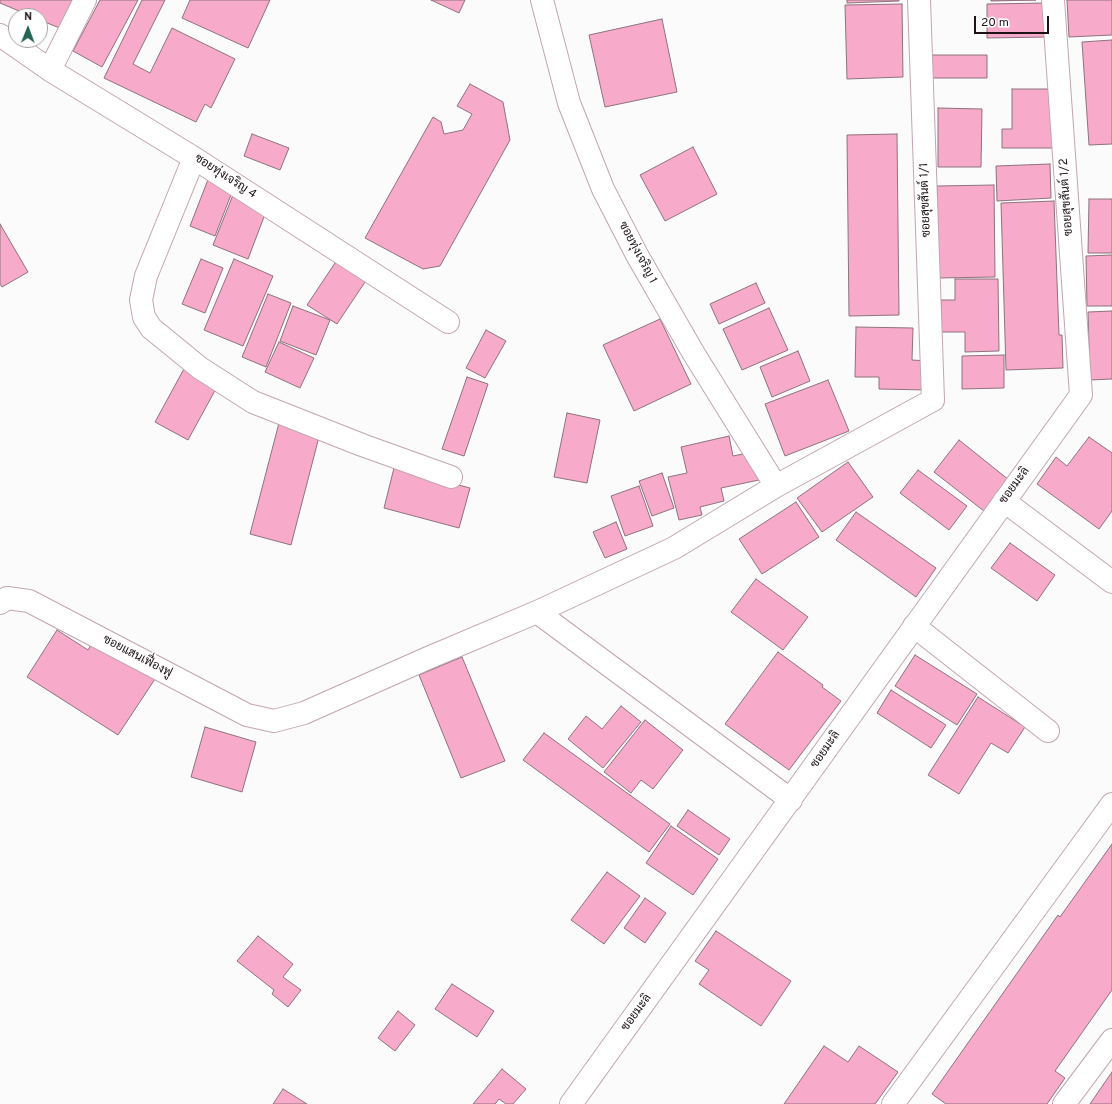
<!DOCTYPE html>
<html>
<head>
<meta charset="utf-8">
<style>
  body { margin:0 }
  #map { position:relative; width:1112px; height:1104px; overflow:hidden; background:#fbfbfb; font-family:Overpass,sans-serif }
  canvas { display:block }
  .north { position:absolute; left:8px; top:8px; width:40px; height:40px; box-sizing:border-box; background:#fff; border:1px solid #a5a1a2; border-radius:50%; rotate:1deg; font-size:11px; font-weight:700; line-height:16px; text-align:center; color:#1d1317 }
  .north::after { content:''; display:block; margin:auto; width:14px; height:18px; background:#226454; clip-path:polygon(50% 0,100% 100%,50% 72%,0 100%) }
  .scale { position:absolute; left:974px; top:16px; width:75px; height:18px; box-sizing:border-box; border:2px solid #1d1317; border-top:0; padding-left:5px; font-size:12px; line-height:14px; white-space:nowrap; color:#1d1317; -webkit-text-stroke:3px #fff; paint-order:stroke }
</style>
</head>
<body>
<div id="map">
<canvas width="1112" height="1104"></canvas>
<div class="north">N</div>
<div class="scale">20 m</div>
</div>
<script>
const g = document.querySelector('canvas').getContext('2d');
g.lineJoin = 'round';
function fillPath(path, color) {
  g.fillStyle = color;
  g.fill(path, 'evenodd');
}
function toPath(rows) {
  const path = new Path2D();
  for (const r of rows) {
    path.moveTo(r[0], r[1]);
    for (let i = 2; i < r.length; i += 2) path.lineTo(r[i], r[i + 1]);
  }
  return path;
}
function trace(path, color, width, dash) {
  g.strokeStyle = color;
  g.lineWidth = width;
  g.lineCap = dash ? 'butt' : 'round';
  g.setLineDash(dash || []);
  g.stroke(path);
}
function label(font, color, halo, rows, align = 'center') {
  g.font = font + ' Overpass,Sarabun,sans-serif';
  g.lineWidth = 3.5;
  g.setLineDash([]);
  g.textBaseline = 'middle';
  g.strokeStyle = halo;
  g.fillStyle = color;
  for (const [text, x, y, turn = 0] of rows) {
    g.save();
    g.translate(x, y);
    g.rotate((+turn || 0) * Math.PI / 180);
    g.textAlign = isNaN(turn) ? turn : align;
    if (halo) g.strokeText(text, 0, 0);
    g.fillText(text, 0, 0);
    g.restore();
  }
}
const building = toPath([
  [0,0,75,0,62,29,40,20,40,16,31,16,0,3,0,0],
  [100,0,138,0,102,67,73,51,100,0],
  [142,0,165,0,133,64,150,73,172,28,235,59,211,108,205,104,196,122,104,78,142,0],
  [190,0,270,0,248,48,182,18,190,0],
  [431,0,465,0,459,13,431,0],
  [847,0,899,0,899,1,847,3,847,0],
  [991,0,1036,0,991,1,991,0],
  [1067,0,1112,0,1112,35,1069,37,1067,0],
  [1047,3,1047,37,987,38,987,4,1047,3],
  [902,4,903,77,847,79,845,5,902,4],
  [662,19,677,92,605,107,589,35,662,19],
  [1112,40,1112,144,1089,145,1082,42,1112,40],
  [932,55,987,55,987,78,932,78,932,55],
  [470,84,503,102,510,140,440,266,423,269,365,238,433,117,441,122,444,134,463,130,472,114,457,106,470,84],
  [1012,89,1053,89,1054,148,1002,148,1002,129,1012,129,1012,89],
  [938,108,982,109,981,167,938,167,938,108],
  [252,134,289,148,280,170,244,156,252,134],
  [897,134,899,315,849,316,847,135,897,134],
  [693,147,717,194,665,221,640,175,693,147],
  [1050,164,1051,198,997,201,996,166,1050,164],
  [209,177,234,187,215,236,190,226,209,177],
  [994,185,995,277,938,278,937,186,994,185],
  [233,195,267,209,248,259,213,245,233,195],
  [1089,199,1112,199,1112,253,1088,253,1089,199],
  [1054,201,1059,335,1062,335,1063,368,1006,370,1001,203,1054,201],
  [0,224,28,272,2,287,0,284,0,224],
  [1112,255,1112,306,1087,306,1086,256,1112,255],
  [201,259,223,268,205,313,182,304,201,259],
  [234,259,273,276,243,346,204,330,234,259],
  [337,260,367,279,337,324,307,305,337,260],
  [955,279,998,279,999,351,965,352,965,332,941,332,941,300,955,300,955,279],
  [756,283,765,303,719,324,710,304,756,283],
  [268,294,291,303,266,367,242,357,268,294],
  [293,306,330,320,316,355,280,341,293,306],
  [769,308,788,350,742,370,723,329,769,308],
  [1112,311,1112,379,1090,380,1088,312,1112,311],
  [660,319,691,384,634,411,603,345,660,319],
  [856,327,913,328,912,360,927,361,926,390,879,389,879,377,855,377,856,327],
  [486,330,506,341,485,378,466,368,486,330],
  [279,342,314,358,300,388,265,372,279,342],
  [798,351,810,381,772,397,760,367,798,351],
  [1004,355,1004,388,962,389,962,356,1004,355],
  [185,367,218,385,188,440,155,422,185,367],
  [467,377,488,384,464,456,442,449,467,377],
  [828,380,849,431,785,456,765,404,828,380],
  [567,413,600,420,587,483,554,477,567,413],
  [279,423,320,433,291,545,250,534,279,423],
  [729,436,733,456,753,452,759,480,721,488,724,501,700,507,702,515,679,520,668,477,687,473,681,447,729,436],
  [1089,437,1112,453,1112,511,1099,529,1037,484,1056,457,1067,466,1089,437],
  [959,440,1014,484,989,515,934,472,959,440],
  [848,462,873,497,822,532,797,498,848,462],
  [394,468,470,488,459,528,384,508,394,468],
  [918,470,967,506,949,530,900,493,918,470],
  [662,473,674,508,652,516,639,481,662,473],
  [639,486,653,526,625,536,611,496,639,486],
  [796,502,819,537,762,574,739,539,796,502],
  [856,512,936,568,916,597,836,540,856,512],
  [616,522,627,549,605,558,593,532,616,522],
  [1010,543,1055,575,1037,601,991,568,1010,543],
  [756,579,808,617,783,650,731,612,756,579],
  [57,630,88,650,94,640,155,679,118,735,27,677,57,630],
  [778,652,823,685,822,687,841,701,789,770,725,724,778,652],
  [915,655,977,694,957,725,895,686,915,655],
  [462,657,505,761,461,778,419,675,462,657],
  [891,690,946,725,931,748,877,713,891,690],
  [978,697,1025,727,1008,753,991,743,959,794,928,775,978,697],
  [621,706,641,722,603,768,568,739,586,716,602,729,621,706],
  [645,720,683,750,653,789,641,780,631,793,604,772,645,720],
  [205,727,256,742,242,792,191,777,205,727],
  [544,733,670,824,649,852,523,760,544,733],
  [688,810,730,839,719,855,677,826,688,810],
  [671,826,718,859,693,895,646,863,671,826],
  [1112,844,1112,990,1055,1071,1065,1078,1047,1104,946,1104,932,1094,1058,915,1060,917,1112,844],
  [607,872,640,896,604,944,571,920,607,872],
  [645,898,666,913,645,943,624,928,645,898],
  [716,931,791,981,761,1026,699,984,709,970,695,961,716,931],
  [258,936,293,964,283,977,301,990,288,1007,272,994,274,990,237,961,258,936],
  [452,984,494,1011,477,1037,435,1009,452,984],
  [398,1011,415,1025,395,1051,378,1038,398,1011],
  [824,1046,848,1062,859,1046,898,1072,875,1104,784,1104,824,1046],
  [502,1069,526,1089,513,1104,506,1104,499,1099,495,1104,473,1104,502,1069],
  [1112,1072,1112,1104,1090,1104,1112,1072],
  [283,1089,307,1104,273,1104,283,1089]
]);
const minor = toPath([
  [542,0,569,103,603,189,637,255,694,354,776,486],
  [0,35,50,70,194,158,448,322],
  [50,70,85,0],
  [194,158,146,276,141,300,144,317,151,328,200,368,253,402,362,445,451,477],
  [1004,501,1112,582],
  [0,603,7,598,29,601,247,715,274,721,304,713,428,658,537,612,674,548,776,486,933,400,919,0],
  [537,612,791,800],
  [914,626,1048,731],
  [571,1104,1081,395,1053,0],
  [893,1104,1112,804],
  [1064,1104,1112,1040]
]);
const streetNames = [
  ["ซอยทุ่งเจริญ 4",225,177,33],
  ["ซอยสุขสันต์ 1/2",1067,197,-94],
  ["ซอยสุขสันต์ 1/1",926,200,-92],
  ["ซอยทุ่งเจริญ 1",637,253,62],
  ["ซอยมะลิ",1015,486,-54],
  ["ซอยแสนเฟื่องฟู",137,657,28],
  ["ซอยมะลิ",826,750,-55],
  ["ซอยมะลิ",637,1013,-54]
];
fillPath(building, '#f7aac9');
trace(building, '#8e727c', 1);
trace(minor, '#c3a5b0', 24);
trace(minor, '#fff', 22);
label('12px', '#1d1317', '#fff', streetNames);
</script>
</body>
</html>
